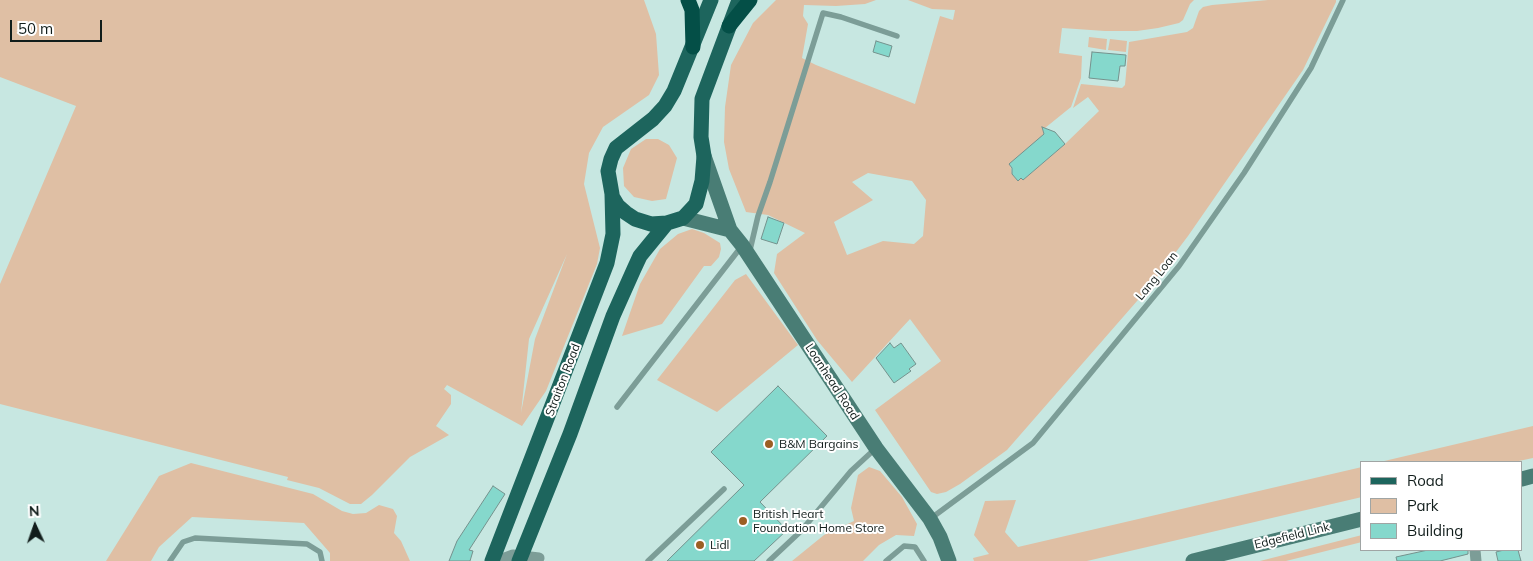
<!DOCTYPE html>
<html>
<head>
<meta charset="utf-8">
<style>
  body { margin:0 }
  #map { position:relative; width:1533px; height:561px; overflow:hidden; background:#c7e7e1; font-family:Mulish,sans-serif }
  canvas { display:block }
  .legend { position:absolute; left:1360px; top:461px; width:162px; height:90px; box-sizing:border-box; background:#fff; border:1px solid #a0a5a4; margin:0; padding:6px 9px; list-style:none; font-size:15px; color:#111d1b }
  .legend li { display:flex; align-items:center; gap:10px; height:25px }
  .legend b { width:25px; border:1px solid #a0a5a4 }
  .north { position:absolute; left:10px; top:501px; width:50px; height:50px; -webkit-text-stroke:4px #fff; paint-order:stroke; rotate:357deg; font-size:14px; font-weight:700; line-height:20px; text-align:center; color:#111d1b }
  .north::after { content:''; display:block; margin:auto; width:18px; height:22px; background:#111d1b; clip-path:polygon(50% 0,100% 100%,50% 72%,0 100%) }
  .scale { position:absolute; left:10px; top:20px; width:92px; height:22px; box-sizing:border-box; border:2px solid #111d1b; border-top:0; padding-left:6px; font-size:15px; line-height:18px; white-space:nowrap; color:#111d1b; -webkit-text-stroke:4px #fff; paint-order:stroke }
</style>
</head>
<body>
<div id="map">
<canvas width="1533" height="561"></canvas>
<ul class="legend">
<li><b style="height:6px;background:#1d655d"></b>Road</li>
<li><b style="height:14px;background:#dfbfa4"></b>Park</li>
<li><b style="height:14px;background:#85d8cc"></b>Building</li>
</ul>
<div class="north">N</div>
<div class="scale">50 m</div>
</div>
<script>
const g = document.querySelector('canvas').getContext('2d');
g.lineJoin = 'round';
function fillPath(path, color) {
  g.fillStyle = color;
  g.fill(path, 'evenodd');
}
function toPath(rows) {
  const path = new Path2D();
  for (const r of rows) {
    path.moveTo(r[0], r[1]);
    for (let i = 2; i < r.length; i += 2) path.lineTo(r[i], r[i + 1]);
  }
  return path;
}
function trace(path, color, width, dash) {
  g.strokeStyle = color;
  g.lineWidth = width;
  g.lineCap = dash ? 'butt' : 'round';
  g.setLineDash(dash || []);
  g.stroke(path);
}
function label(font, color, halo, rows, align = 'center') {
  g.font = font + ' Mulish,sans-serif';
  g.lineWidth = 4;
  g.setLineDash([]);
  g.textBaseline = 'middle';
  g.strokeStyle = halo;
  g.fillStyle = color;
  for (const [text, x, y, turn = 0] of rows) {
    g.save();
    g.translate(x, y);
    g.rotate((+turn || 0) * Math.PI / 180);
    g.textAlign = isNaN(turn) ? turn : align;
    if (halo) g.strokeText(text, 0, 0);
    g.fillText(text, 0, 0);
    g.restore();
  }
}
const green = toPath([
  [0,0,644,0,656,34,659,75,649,95,603,127,589,153,584,184,600,248,597,264,546,391,522,426,447,385,444,389,451,395,451,404,436,426,449,435,410,457,372,495,361,504,350,504,319,488,287,480,288,477,0,404,0,284,76,106,0,77],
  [567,254,535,339,521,413,529,339],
  [776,0,876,0,865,4,836,6,804,5,803,16,808,24,802,58,816,65,915,104,940,16,953,20,955,10,932,9,908,0,1194,0,1190,4,1183,20,1179,23,1158,28,1137,31,1105,31,1062,28,1059,53,1082,56,1081,78,1071,107,1045,128,1042,128,1045,137,1010,164,1012,174,1018,181,1021,178,1023,180,1065,144,1099,111,1088,97,1073,108,1081,84,1122,88,1125,85,1129,42,1187,32,1193,28,1199,11,1203,7,1212,5,1268,0,1336,0,1336,2,1303,70,1188,236,1151,285,1007,450,960,484,946,492,937,494,931,492,875,410,941,361,910,319,852,382,817,340,774,273,777,254,805,233,768,215,746,212,729,169,724,142,725,107,731,65,753,23],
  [868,173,912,181,926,200,923,236,914,244,883,241,847,255,834,222,873,200,852,182],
  [1089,37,1107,39,1106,50,1088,47],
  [1110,39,1127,41,1126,52,1108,50],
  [646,139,658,139,669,145,677,158,666,199,652,201,634,197,624,186,623,168,631,149],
  [692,229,704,233,720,243,721,249,719,257,711,266,704,266,662,324,622,336,640,284,660,249,678,234],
  [746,274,798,345,717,412,657,380,735,280],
  [1533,426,1533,458,1514,462,1380,462],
  [191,463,313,494,342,511,353,514,366,513,379,505,393,509,397,516,394,533,401,541,410,561,330,561,330,553,304,523,192,517,159,547,151,561,106,561,159,476],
  [869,467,880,471,902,497,917,524,914,536,896,535,879,545,863,561,792,561,824,535,854,521,851,508,858,475],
  [1362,467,1362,497,1087,561,974,561,973,558,989,554,974,535,985,501,1016,500,1005,532,1018,547],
  [1362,535,1362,542,1286,561,1260,561]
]);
const building = toPath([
  [876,41,892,46,889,57,873,52,876,41],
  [1092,52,1126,55,1125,66,1120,66,1118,81,1089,78,1092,52],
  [1042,127,1055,132,1065,144,1023,180,1021,178,1018,181,1012,174,1012,168,1009,164,1044,134,1042,127],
  [768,217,784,223,777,244,761,239,768,217],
  [890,343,894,348,901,343,916,364,909,369,911,371,894,383,876,358,890,343],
  [778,386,827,436,760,502,787,530,754,561,667,561,744,485,711,452,778,386],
  [493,486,505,494,469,550,473,551,470,561,449,561,457,541,493,486],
  [1428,550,1468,550,1468,554,1440,561,1397,561,1396,557,1428,550],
  [1504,550,1518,550,1521,561,1498,561,1496,552,1504,550]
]);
const lane = toPath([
  [750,250,758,216,770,182,823,13,841,17,897,36],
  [617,407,741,247],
  [930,519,1033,443,1179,266,1244,173,1311,68,1343,0],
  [170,561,183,542,195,538,307,544,320,552,322,561],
  [648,561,724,489],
  [769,561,801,531,851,471,876,448],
  [886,561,904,546,915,547,924,561]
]);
const street = toPath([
  [1475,550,1476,561],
  [502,561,505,558,513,555,539,558]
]);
const secondary = toPath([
  [704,156,730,230,742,245,876,448,930,519,940,537,949,561],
  [683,218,730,230],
  [1522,479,1533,476],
  [1193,561,1362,519]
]);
const primary = toPath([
  [612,196,618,206,626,213,635,219,651,224,667,223,683,218,696,204,702,181,704,156,701,137,702,99,739,0],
  [492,561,607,263,613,234,612,194,608,171,611,159,616,148,653,119,665,106,674,91,711,0],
  [519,561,570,434,613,316,634,269,640,256,667,223]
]);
const highway = toPath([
  [688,0,692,10,693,47],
  [729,26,750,0]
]);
const markers = [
  [769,444,5,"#9c5f23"],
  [743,521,5,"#9c5f23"],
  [700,545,5,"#9c5f23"]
];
const streetNames = [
  ["Lang Loan",1157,276,-51],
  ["Straiton Road",563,380,-69],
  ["Loanhead Road",832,382,57],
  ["Edgefield Link",1292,536,-14]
];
const poiNames = [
  ["B&M Bargains",779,444],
  ["British Heart",753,514],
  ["Foundation Home Store",753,528],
  ["Lidl",710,545]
];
fillPath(green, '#dfbfa4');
fillPath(building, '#85d8cc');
trace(building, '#74928d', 1);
trace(lane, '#7c9d97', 5.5);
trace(street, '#7c9d97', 11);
trace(secondary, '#497d75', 15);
trace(primary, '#1d655d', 15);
trace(highway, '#044f47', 15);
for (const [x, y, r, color] of markers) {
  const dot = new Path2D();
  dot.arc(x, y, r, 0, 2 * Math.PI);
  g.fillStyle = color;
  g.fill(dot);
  trace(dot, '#fff', 2);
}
label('12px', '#111d1b', '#fff', streetNames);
label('12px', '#111d1b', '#fff', poiNames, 'left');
</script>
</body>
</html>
